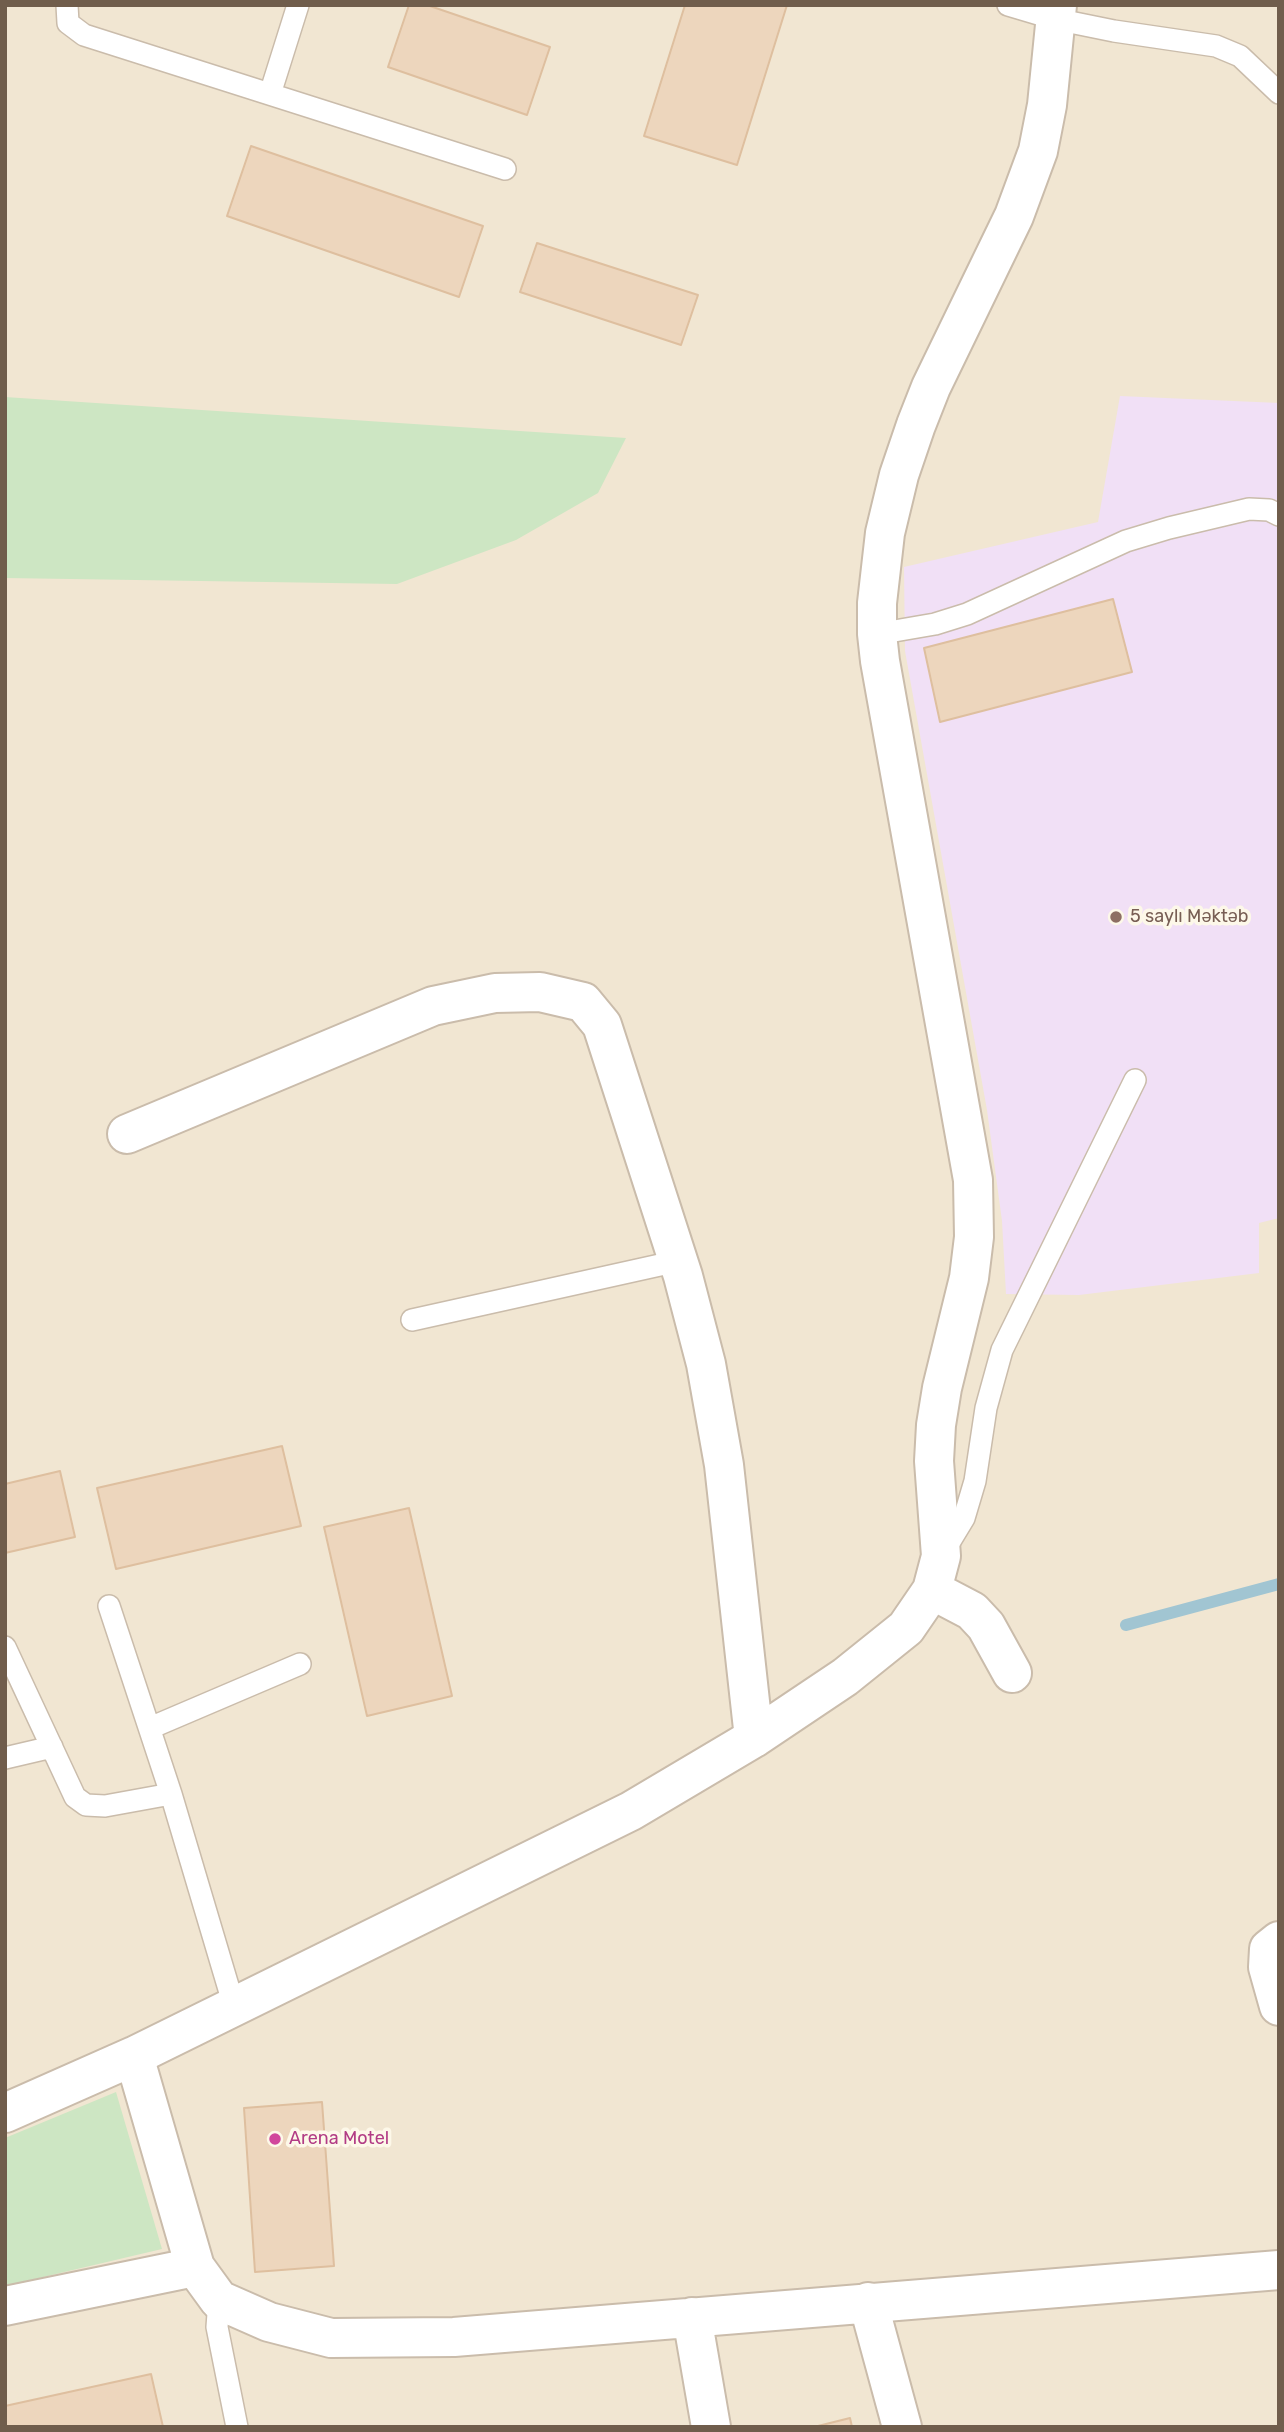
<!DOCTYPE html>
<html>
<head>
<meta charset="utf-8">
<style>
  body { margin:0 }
  #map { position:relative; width:1284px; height:2432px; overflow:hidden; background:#faf4e3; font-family:Rubik,sans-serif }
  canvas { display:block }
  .frame { position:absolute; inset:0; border:7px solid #705d4c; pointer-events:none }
</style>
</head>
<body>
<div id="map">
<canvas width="1284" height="2432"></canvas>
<div class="frame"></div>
</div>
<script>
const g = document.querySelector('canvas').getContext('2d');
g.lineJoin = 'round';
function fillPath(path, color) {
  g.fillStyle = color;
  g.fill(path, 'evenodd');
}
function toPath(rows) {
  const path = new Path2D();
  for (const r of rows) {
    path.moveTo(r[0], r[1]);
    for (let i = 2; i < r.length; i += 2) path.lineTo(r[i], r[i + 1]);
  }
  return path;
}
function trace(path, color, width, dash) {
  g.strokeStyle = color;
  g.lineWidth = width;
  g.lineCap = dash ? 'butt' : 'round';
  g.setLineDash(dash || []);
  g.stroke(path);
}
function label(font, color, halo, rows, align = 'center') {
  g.font = font + ' Rubik,sans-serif';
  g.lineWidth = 7;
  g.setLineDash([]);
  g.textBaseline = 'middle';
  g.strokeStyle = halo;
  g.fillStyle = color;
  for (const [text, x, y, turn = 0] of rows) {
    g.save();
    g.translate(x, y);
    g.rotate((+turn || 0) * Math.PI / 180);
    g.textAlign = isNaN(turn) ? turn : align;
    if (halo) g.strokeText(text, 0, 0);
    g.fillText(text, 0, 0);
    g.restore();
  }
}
const residential = toPath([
  [5,5,1279,5,1279,2427,5,2427]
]);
const education = toPath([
  [1120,396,1279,403,1279,1218,1259,1223,1259,1273,1079,1295,1006,1294,1002,1221,987,1110,905,651,904,567,1098,522]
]);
const green = toPath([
  [5,397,626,438,598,493,516,540,397,584,5,578],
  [116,2092,162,2249,5,2286,5,2138]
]);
const stream = toPath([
  [1126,1625,1279,1584]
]);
const building = toPath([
  [409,5,427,5,550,47,527,115,388,67,409,5],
  [685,5,787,5,737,165,644,136,685,5],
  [251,146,483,226,459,297,227,216,251,146],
  [537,243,698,295,681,345,520,292,537,243],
  [1113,599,1132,672,940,722,924,648,1113,599],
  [282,1446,301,1526,116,1569,97,1488,282,1446],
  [60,1471,75,1537,5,1553,5,1484,60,1471],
  [409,1508,452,1696,367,1716,324,1527,409,1508],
  [322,2102,334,2266,255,2272,244,2108,322,2102],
  [151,2374,163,2427,5,2427,5,2406,151,2374],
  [850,2418,852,2427,814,2427,850,2418]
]);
const lane = toPath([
  [67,5,68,23,84,35,505,169],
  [1008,5,1055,19,1114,31,1216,46,1240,56,1279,93],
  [270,94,298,5],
  [877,634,935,624,967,614,1126,541,1169,528,1249,509,1269,510,1279,515],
  [412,1320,678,1261],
  [944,1551,964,1518,975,1481,986,1408,1002,1350,1135,1080],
  [109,1606,171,1794,234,2006],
  [5,1647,75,1797,86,1805,105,1806,171,1794],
  [150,1728,300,1664],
  [5,1758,52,1747],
  [219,2300,217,2327,237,2427]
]);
const street = toPath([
  [127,1134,433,1006,495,993,540,992,583,1002,602,1025,683,1276,706,1364,724,1465,754,1738],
  [932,1590,972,1611,986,1626,1012,1673],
  [1279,1941,1269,1949,1268,1967,1279,2006],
  [134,2056,195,2267,219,2300,269,2322,331,2338,454,2337,1279,2270],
  [5,2113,134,2056,631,1811,754,1738,845,1677,906,1628,932,1590,941,1556,934,1461,936,1425,942,1388,969,1278,974,1237,973,1180,880,661,877,634,877,603,885,533,899,475,916,425,931,387,1014,216,1038,151,1047,105,1057,5],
  [868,2302,902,2427],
  [5,2306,195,2267],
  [692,2317,711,2427]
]);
const markers = [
  [1116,917,7,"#8d6e63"],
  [275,2139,7,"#d1479c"]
];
const educationNames = [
  ["5 saylı Məktəb",1130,917]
];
const hotelNames = [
  ["Arena Motel",289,2139]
];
fillPath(residential, '#f1e6d2');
fillPath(education, '#f1e0f6');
fillPath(green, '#cde6c3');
trace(stream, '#a1c5d2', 12);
fillPath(building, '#edd6bd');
trace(building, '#debf9f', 2);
trace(lane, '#cabcab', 24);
trace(street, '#cabcab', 42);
trace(lane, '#fff', 21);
trace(street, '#fff', 38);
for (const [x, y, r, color] of markers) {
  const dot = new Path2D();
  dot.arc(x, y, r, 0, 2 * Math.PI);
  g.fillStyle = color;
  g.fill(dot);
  trace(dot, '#fdf8e9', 2.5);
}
label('18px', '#785e54', '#fdf8e9', educationNames, 'left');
label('18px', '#b23c85', '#fdf8e9', hotelNames, 'left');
</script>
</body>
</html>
